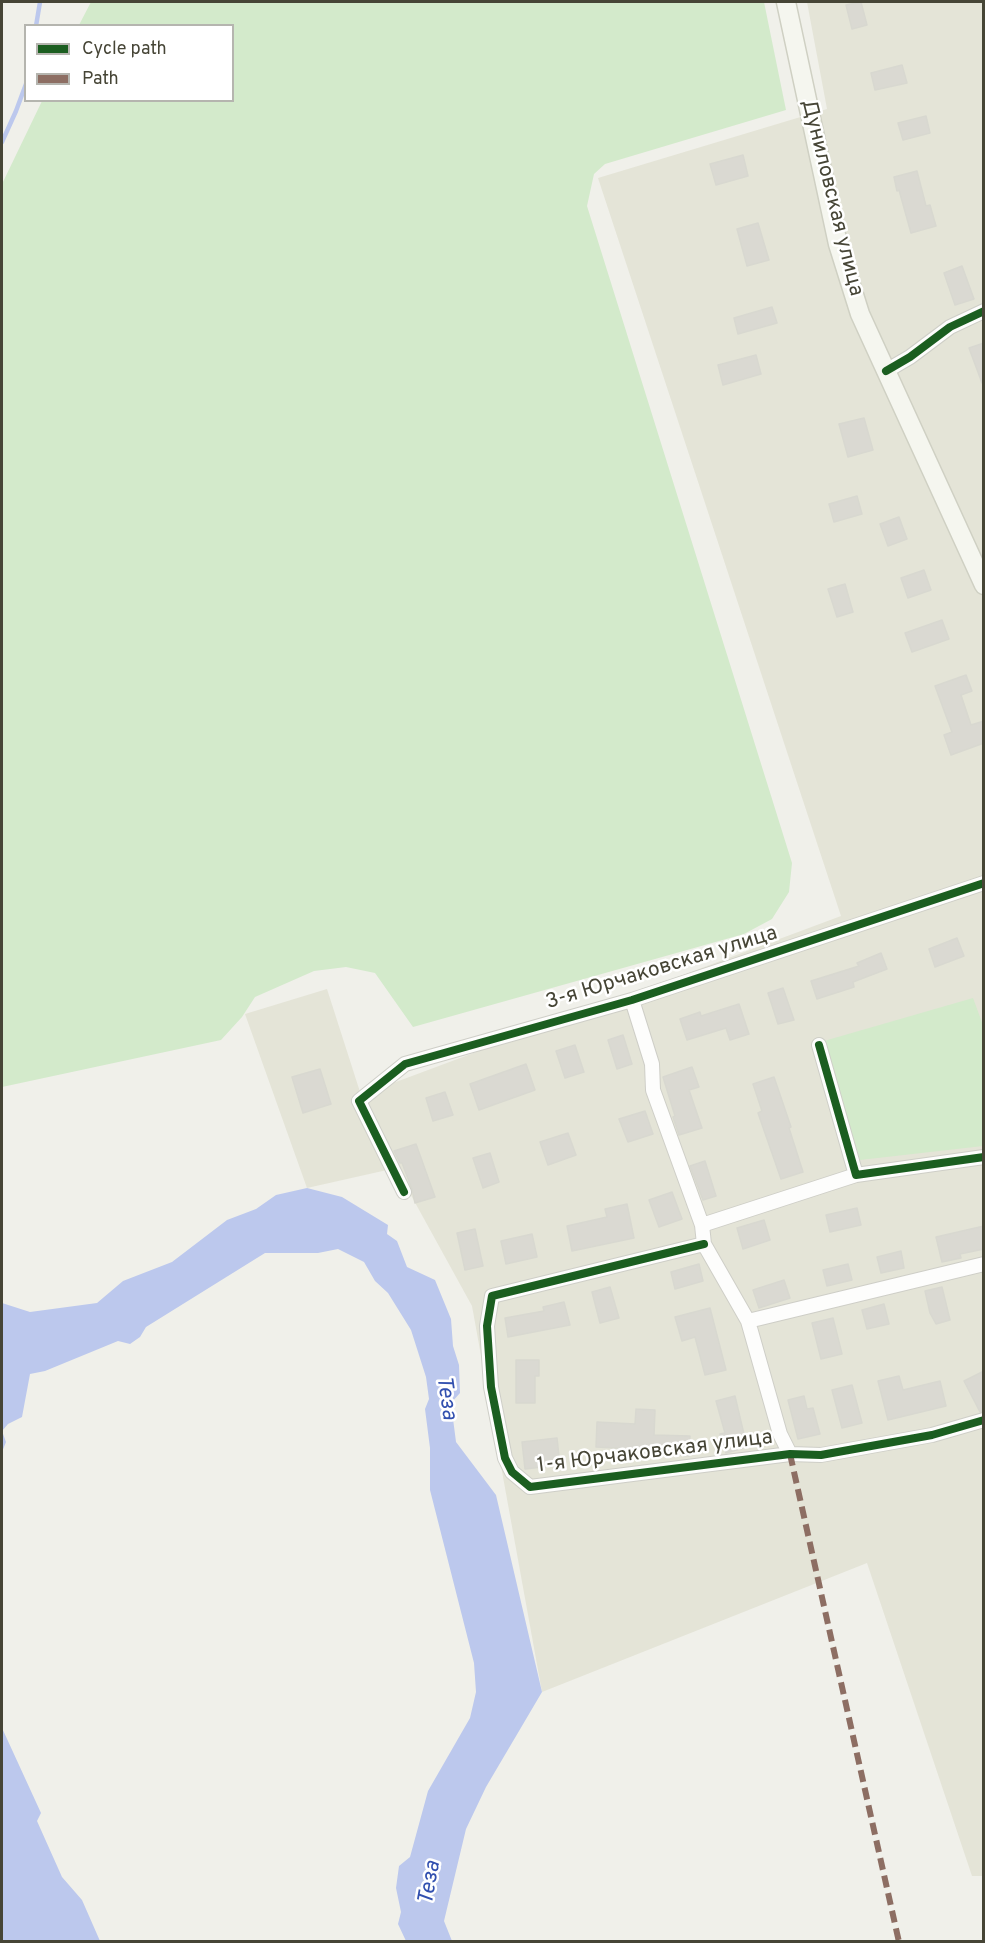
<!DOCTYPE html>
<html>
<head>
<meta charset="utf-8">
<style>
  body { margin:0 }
  #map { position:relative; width:985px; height:1943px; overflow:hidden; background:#f0f0ea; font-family:Overpass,sans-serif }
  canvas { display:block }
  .frame { position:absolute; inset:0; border:3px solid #464536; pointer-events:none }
  .legend { position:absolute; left:24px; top:24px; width:210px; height:78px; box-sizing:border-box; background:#fff; border:2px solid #b5b5af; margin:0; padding:8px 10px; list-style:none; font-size:18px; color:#464536 }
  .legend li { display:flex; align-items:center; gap:12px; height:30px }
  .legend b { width:30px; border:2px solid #b5b5af }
</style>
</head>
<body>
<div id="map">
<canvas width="985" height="1943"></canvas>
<div class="frame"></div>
<ul class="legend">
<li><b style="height:8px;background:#1b5e20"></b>Cycle path</li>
<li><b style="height:8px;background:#8d6e63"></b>Path</li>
</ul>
</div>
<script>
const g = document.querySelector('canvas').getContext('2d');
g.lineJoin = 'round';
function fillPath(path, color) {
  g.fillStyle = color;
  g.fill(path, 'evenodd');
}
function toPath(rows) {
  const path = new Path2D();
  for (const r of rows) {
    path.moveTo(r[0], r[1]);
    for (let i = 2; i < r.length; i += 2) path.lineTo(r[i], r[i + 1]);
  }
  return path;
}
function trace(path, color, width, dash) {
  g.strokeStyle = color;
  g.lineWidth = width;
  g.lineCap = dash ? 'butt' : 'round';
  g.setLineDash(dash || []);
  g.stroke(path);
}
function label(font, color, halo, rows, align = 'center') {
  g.font = font + ' Overpass,sans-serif';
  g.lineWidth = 5;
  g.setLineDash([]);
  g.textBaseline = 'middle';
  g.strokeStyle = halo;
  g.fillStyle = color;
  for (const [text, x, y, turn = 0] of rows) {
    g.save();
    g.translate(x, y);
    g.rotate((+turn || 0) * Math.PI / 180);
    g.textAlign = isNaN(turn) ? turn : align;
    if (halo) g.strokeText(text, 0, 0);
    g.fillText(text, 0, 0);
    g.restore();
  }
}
const residential = toPath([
  [807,2,983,2,983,1876,972,1876,867,1563,542,1692,472,1306,396,1168,307,1188,245,1014,327,989,361,1095,841,916,598,178,827,109]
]);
const green = toPath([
  [91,2,764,2,786,110,605,164,594,174,587,206,792,863,789,892,772,919,744,934,413,1027,375,973,346,967,314,971,255,997,242,1017,221,1040,2,1087,2,184,42,101,232,100,232,26,79,25],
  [973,998,983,1025,983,1146,860,1160,824,1041]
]);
const water = toPath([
  [307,1188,342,1197,388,1225,387,1234,397,1241,407,1267,435,1280,451,1319,453,1346,459,1365,460,1393,451,1403,456,1442,496,1495,542,1692,486,1787,466,1829,444,1921,452,1941,406,1941,398,1924,401,1912,396,1888,399,1866,410,1857,428,1791,470,1718,476,1692,474,1663,430,1490,430,1448,425,1409,429,1399,426,1377,411,1330,388,1293,375,1281,364,1262,338,1249,318,1253,265,1253,146,1327,140,1337,130,1344,118,1341,45,1371,30,1374,22,1417,8,1424,2,1431,6,1442,2,1452,2,1303,30,1312,97,1303,123,1281,172,1262,227,1220,256,1209,276,1195],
  [2,1728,41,1813,37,1821,62,1877,82,1900,100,1941,2,1941]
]);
const stream = toPath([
  [36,26,40,2],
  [2,142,16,111,26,84]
]);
const building = toPath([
  [861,2,867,25,852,29,846,5,861,2],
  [902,65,907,83,875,90,871,73,902,65],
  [926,116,930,133,903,140,898,123,926,116],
  [743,155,748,176,716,185,710,164,743,155],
  [917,171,926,206,930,205,936,226,911,233,899,190,897,191,894,177,917,171],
  [758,223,769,260,747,266,737,229,758,223],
  [962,266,974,299,955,305,944,273,962,266],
  [772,307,777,323,738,334,734,318,772,307],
  [984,343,984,383,982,383,969,348,984,343],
  [756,355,761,374,723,385,718,365,756,355],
  [864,418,873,450,848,457,839,424,864,418],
  [857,496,862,514,834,522,829,504,857,496],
  [899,517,907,539,888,546,880,524,899,517],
  [924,570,931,590,908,598,901,578,924,570],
  [845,584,853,612,837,617,828,589,845,584],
  [942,620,949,639,912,652,905,633,942,620],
  [966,675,972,691,961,695,971,725,984,721,984,743,951,755,944,735,952,732,935,686,966,675],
  [957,938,964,956,935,967,929,949,957,938],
  [881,953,887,969,853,982,854,987,817,999,811,981,859,966,857,963,881,953],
  [783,988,794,1020,778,1024,768,993,783,988],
  [739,1004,749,1034,730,1040,726,1028,687,1040,680,1019,700,1012,701,1016,739,1004],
  [623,1035,632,1064,617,1069,608,1040,623,1035],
  [575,1045,584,1072,565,1078,556,1051,575,1045],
  [526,1064,535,1090,479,1110,470,1084,526,1064],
  [692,1067,699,1087,689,1090,702,1128,679,1135,673,1117,675,1116,663,1077,692,1067],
  [320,1069,331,1104,303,1113,292,1077,320,1069],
  [774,1077,791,1127,789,1128,803,1172,781,1179,758,1113,762,1111,753,1084,774,1077],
  [445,1092,453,1115,433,1121,426,1098,445,1092],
  [645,1111,653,1134,628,1142,619,1119,645,1111],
  [568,1133,576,1155,548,1165,540,1142,568,1133],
  [416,1144,435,1197,415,1203,412,1189,402,1163,400,1163,394,1151,416,1144],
  [490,1153,499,1182,483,1188,473,1158,490,1153],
  [705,1161,716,1196,703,1200,690,1166,705,1161],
  [672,1192,682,1219,659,1227,649,1200,672,1192],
  [627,1204,634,1238,572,1251,567,1226,607,1217,605,1209,627,1204],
  [857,1208,861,1225,830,1232,826,1215,857,1208],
  [764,1220,770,1240,743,1249,737,1228,764,1220],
  [984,1226,984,1249,960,1254,961,1258,942,1262,936,1237,984,1226],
  [475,1229,483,1266,465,1270,457,1233,475,1229],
  [532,1234,537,1257,506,1264,501,1241,532,1234],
  [901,1251,904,1268,881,1273,877,1257,901,1251],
  [699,1264,703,1281,675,1289,671,1272,699,1264],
  [848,1264,852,1280,827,1286,823,1270,848,1264],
  [784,1280,790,1298,759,1308,753,1290,784,1280],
  [610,1287,619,1318,600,1323,592,1292,610,1287],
  [942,1287,950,1320,936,1324,930,1313,925,1291,942,1287],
  [564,1302,570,1325,508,1337,505,1318,544,1311,543,1307,564,1302],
  [884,1304,889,1324,867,1329,862,1310,884,1304],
  [710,1308,726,1370,705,1375,695,1337,682,1341,675,1317,710,1308],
  [833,1318,842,1354,821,1359,812,1323,833,1318],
  [516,1360,539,1360,539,1376,535,1376,535,1403,516,1403,516,1360],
  [984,1371,984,1411,980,1412,964,1381,984,1371],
  [899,1376,903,1390,940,1381,946,1406,888,1420,878,1381,899,1376],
  [852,1385,862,1423,842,1428,832,1390,852,1385],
  [735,1396,747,1447,726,1453,720,1434,725,1433,716,1401,735,1396],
  [804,1396,807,1409,813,1408,820,1434,798,1439,788,1400,804,1396],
  [636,1409,655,1410,654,1435,690,1436,689,1456,634,1451,634,1449,596,1447,597,1422,635,1424,636,1409],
  [557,1438,560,1465,525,1469,522,1442,557,1438]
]);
const street = toPath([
  [886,371,910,357,950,327,984,311],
  [632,1000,652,1064,653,1090,702,1225,704,1244,748,1321,780,1434,790,1454],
  [819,1045,856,1175,984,1157],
  [404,1192,359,1101,405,1064,632,1000,984,883],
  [702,1225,856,1175],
  [704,1244,492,1296,487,1326,491,1387,505,1458,512,1472,530,1487,790,1454,821,1455,932,1435,984,1420],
  [748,1321,984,1264]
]);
const secondary = toPath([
  [786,2,838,244,860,314,984,585]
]);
const quiet = toPath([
  [790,1454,899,1942]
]);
const cycleway = toPath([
  [886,371,910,357,950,327,984,311],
  [819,1045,856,1175,984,1157],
  [404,1192,359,1101,405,1064,632,1000,984,883],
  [704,1244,492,1296,487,1326,491,1387,505,1458,512,1472,530,1487,790,1454,821,1455,932,1435,984,1420]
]);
const streetNames = [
  ["Дуниловская улица",831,198,76],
  ["3-я Юрчаковская улица",662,969,-17],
  ["1-я Юрчаковская улица",655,1453,-7]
];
const waterNames = [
  ["Теза",445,1398,82],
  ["Теза",431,1883,-80]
];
fillPath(residential, '#e4e4d7');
fillPath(green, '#d3eacb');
fillPath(water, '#bcc8ed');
trace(stream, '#bcc8ed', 4.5);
fillPath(building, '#dad9d2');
trace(building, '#d8d8d0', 1.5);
trace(street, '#cecec7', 16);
trace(secondary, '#cfd0c3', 21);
trace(street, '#fdfdfc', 14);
trace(secondary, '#f5f6ef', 18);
trace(quiet, '#8d6e63', 6, [12, 6]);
trace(cycleway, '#1b5e20', 8);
label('21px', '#464536', '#fff', streetNames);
label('italic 22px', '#3250af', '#fff', waterNames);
</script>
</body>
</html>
